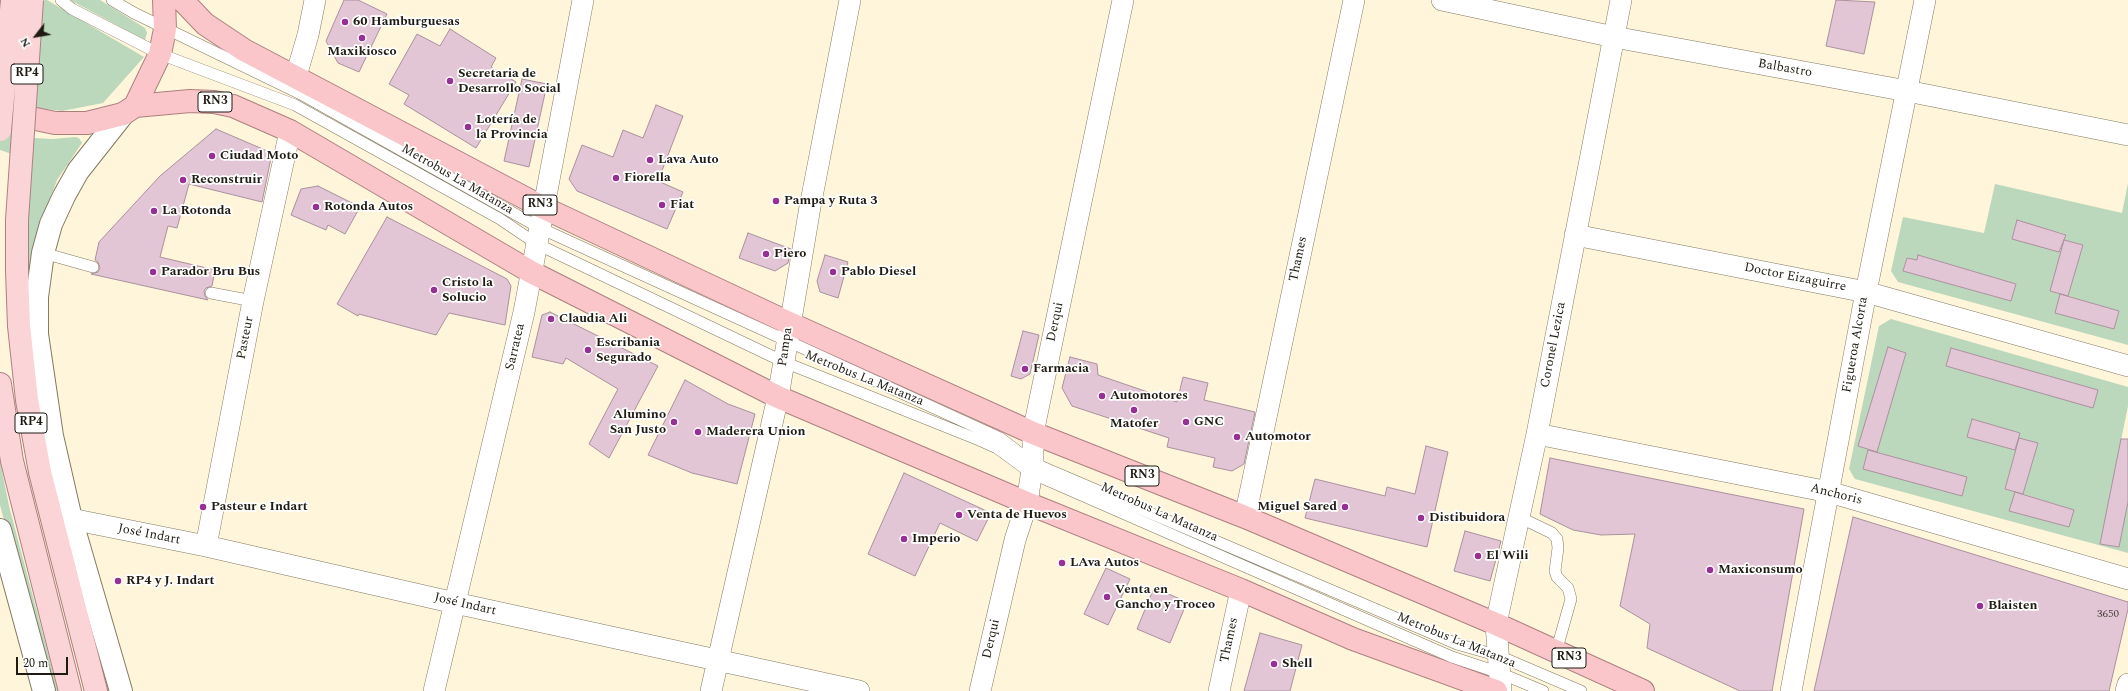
<!DOCTYPE html>
<html>
<head>
<meta charset="utf-8">
<style>
  body { margin:0 }
  #map { position:relative; width:2128px; height:691px; overflow:hidden; background:#fff5da; font-family:Spectral,serif }
  canvas { display:block }
  .north { position:absolute; left:16px; top:16px; width:40px; height:40px; -webkit-text-stroke:3px #fff; paint-order:stroke; rotate:239deg; font-size:11px; font-weight:700; line-height:16px; text-align:center; color:#1f1b12 }
  .north::after { content:''; display:block; margin:auto; width:14px; height:18px; background:#1f1b12; clip-path:polygon(50% 0,100% 100%,50% 72%,0 100%) }
  .scale { position:absolute; left:16px; top:657px; width:52px; height:18px; box-sizing:border-box; border:2px solid #1f1b12; border-top:0; padding-left:5px; font-size:12px; line-height:14px; white-space:nowrap; color:#1f1b12; -webkit-text-stroke:3px #fff; paint-order:stroke }
</style>
</head>
<body>
<div id="map">
<canvas width="2128" height="691"></canvas>
<div class="north">N</div>
<div class="scale">20 m</div>
</div>
<script>
const g = document.querySelector('canvas').getContext('2d');
g.lineJoin = 'round';
function fillPath(path, color) {
  g.fillStyle = color;
  g.fill(path, 'evenodd');
}
function toPath(rows) {
  const path = new Path2D();
  for (const r of rows) {
    path.moveTo(r[0], r[1]);
    for (let i = 2; i < r.length; i += 2) path.lineTo(r[i], r[i + 1]);
  }
  return path;
}
function trace(path, color, width, dash) {
  g.strokeStyle = color;
  g.lineWidth = width;
  g.lineCap = dash ? 'butt' : 'round';
  g.setLineDash(dash || []);
  g.stroke(path);
}
function label(font, color, halo, rows, align = 'center') {
  g.font = font + ' Spectral,serif';
  g.lineWidth = 3.5;
  g.setLineDash([]);
  g.textBaseline = 'middle';
  g.strokeStyle = halo;
  g.fillStyle = color;
  for (const [text, x, y, turn = 0] of rows) {
    g.save();
    g.translate(x, y);
    g.rotate((+turn || 0) * Math.PI / 180);
    g.textAlign = isNaN(turn) ? turn : align;
    if (halo) g.strokeText(text, 0, 0);
    g.fillText(text, 0, 0);
    g.restore();
  }
}
const green = toPath([
  [0,0,47,0,144,57,103,103,62,111,37,108,0,83],
  [70,0,100,0,145,28,147,33,145,40],
  [0,127,34,138,53,139,75,137,79,138,82,143,57,180,42,220,32,275,113,691,105,691,28,371,27,159,0,150],
  [2128,183,2128,345,1898,282,1891,271,1903,217,1984,233,1995,184,2122,213],
  [2017,221,2065,234,2060,252,2012,238],
  [2064,240,2083,245,2068,296,2119,311,2114,329,2055,313,2060,294,2051,291],
  [1918,255,2016,284,2011,301,1903,271,1907,258,1917,260],
  [1891,319,2128,387,2128,406,2100,544,2119,547,2128,502,2128,553,1855,479,1849,469,1879,326],
  [1888,347,1906,353,1876,452,1859,446],
  [1951,348,2098,390,2093,407,1946,366],
  [1972,419,2020,433,2015,450,1967,437],
  [2019,438,2038,443,2023,494,2074,510,2069,527,2010,511,2015,492,2005,489],
  [1868,450,1967,477,1962,496,1863,468],
  [0,461,9,506,58,691,49,691,0,505]
]);
const building = toPath([
  [344,0,358,0,387,14,359,72,338,63,326,41,344,0],
  [1836,0,1875,2,1864,54,1826,46,1836,0],
  [450,29,496,58,491,67,516,82,476,148,404,104,409,95,389,84,417,34,440,46,450,29],
  [522,79,547,84,529,167,504,161,522,79],
  [656,105,683,116,658,181,683,192,667,229,577,191,569,179,582,145,613,157,623,130,643,138,656,105],
  [216,129,272,153,262,202,189,184,177,228,168,226,160,257,215,270,212,286,206,288,204,291,205,296,208,300,91,274,98,272,100,268,98,262,95,260,99,242,160,176,216,129],
  [318,186,360,207,345,234,328,225,326,230,291,215,301,189,318,186],
  [387,217,507,279,511,286,505,325,449,313,436,335,359,314,358,316,337,304,387,217],
  [2017,220,2066,235,2059,252,2012,239,2017,220],
  [748,233,791,249,788,263,775,271,739,258,748,233],
  [2064,240,2083,245,2068,296,2050,291,2064,240],
  [825,255,848,262,838,298,820,292,817,281,825,255],
  [1918,255,2016,284,2011,301,1903,271,1907,258,1917,260,1918,255],
  [2060,294,2119,311,2114,329,2055,313,2060,294],
  [550,312,658,366,609,458,589,444,618,389,566,358,563,364,532,357,542,315,550,312],
  [1023,331,1039,335,1030,374,1021,379,1011,376,1023,331],
  [1888,347,1906,353,1877,452,1858,446,1888,347],
  [1951,348,2098,390,2093,408,1946,366,1951,348],
  [1070,357,1097,364,1098,375,1177,402,1183,377,1208,383,1204,400,1255,412,1244,464,1232,471,1213,467,1215,458,1167,447,1169,438,1072,406,1062,388,1070,357],
  [685,380,728,404,755,414,737,484,692,473,648,455,685,380],
  [1972,419,2020,433,2015,450,1967,437,1972,419],
  [2019,438,2038,443,2023,494,2005,489,2019,438],
  [2121,439,2128,439,2128,502,2119,547,2100,544,2121,439],
  [1426,446,1448,452,1427,547,1305,518,1315,479,1385,496,1387,487,1415,494,1426,446],
  [1868,450,1967,477,1962,496,1863,469,1868,450],
  [1550,458,1804,509,1772,691,1740,691,1647,648,1650,624,1620,606,1635,534,1601,535,1573,530,1540,514,1550,458],
  [904,473,991,513,977,541,940,523,915,576,868,554,904,473],
  [2015,492,2074,510,2069,527,2009,511,2015,492],
  [1853,517,2128,602,2128,609,2109,691,1814,691,1853,517],
  [1465,531,1501,541,1490,581,1454,571,1465,531],
  [1106,568,1130,579,1108,625,1084,614,1106,568],
  [1153,590,1159,590,1187,602,1170,643,1137,629,1153,590],
  [1260,633,1302,645,1290,691,1244,691,1260,633]
]);
const service = toPath([
  [61,0,72,9,160,54,295,105,500,219,537,244,784,362,979,440,997,448,1031,473,1452,657,1500,673,1543,691],
  [112,0,134,13,301,94,540,228,1000,438,1033,463,1457,644,1499,656,1581,691],
  [43,253,93,267],
  [211,293,253,301],
  [1519,517,1552,533,1557,539,1558,548,1555,571,1557,577,1568,588,1571,599,1556,652]
]);
const minor = toPath([
  [1442,0,1614,37,1907,91,2128,135],
  [296,76,308,35,315,0],
  [1575,235,1866,292,2128,366],
  [1537,434,1829,492,2128,579],
  [1245,517,1354,0],
  [71,519,206,546,455,603,859,691],
  [206,546,253,301,290,131],
  [434,691,524,312,583,0],
  [711,691,778,397,810,207,850,0],
  [980,691,1015,540,1027,503,1033,463,1033,433,1123,0],
  [1219,691,1241,590],
  [1501,691,1496,624,1537,434,1621,0],
  [1791,691,1866,292,1925,0],
  [2126,691,2128,684]
]);
const tertiary = toPath([
  [0,530,44,691],
  [121,691,71,519,52,436,37,334,37,297,43,253,51,224,64,196,78,171,123,114]
]);
const primary = toPath([
  [22,147,17,220,17,271,19,326,27,400,40,472,96,691],
  [0,384,12,461,70,691]
]);
const trunk = toPath([
  [182,0,205,24,244,50,542,207,789,323,1033,433,1245,517,1496,624,1643,691],
  [135,106,190,101,214,102,233,106,290,131,531,272,778,397,1027,503,1241,590,1353,639,1496,691],
  [0,107,31,118,55,123,87,123,123,114,135,106,160,54,165,29,164,0]
]);
const primaryBridge = toPath([
  [0,130,12,0],
  [22,147,32,0]
]);
const markers = [
  [345,22,4,"#973094"],
  [362,38,4,"#973094"],
  [450,81,4,"#973094"],
  [468,127,4,"#973094"],
  [212,156,4,"#973094"],
  [650,160,4,"#973094"],
  [616,178,4,"#973094"],
  [183,180,4,"#973094"],
  [776,201,4,"#973094"],
  [662,205,4,"#973094"],
  [316,207,4,"#973094"],
  [154,211,4,"#973094"],
  [766,254,4,"#973094"],
  [153,272,4,"#973094"],
  [833,272,4,"#973094"],
  [434,290,4,"#973094"],
  [551,319,4,"#973094"],
  [588,350,4,"#973094"],
  [1025,369,4,"#973094"],
  [1102,396,4,"#973094"],
  [1134,410,4,"#973094"],
  [674,422,4,"#973094"],
  [1186,422,4,"#973094"],
  [698,432,4,"#973094"],
  [1237,437,4,"#973094"],
  [203,507,4,"#973094"],
  [1345,507,4,"#973094"],
  [959,515,4,"#973094"],
  [1421,518,4,"#973094"],
  [904,539,4,"#973094"],
  [1478,556,4,"#973094"],
  [1062,563,4,"#973094"],
  [1710,570,4,"#973094"],
  [118,581,4,"#973094"],
  [1107,597,4,"#973094"],
  [1980,606,4,"#973094"],
  [1274,664,4,"#973094"]
];
const numberNames = [
  ["3650",2108,615]
];
const shields = [
  [27,74,32],
  [215,102,34],
  [540,205,34],
  [31,423,32],
  [1142,476,34],
  [1569,658,34]
];
const shieldNames = [
  ["RP4",27,74],
  ["RN3",215,102],
  ["RN3",540,205],
  ["RP4",31,423],
  ["RN3",1142,476],
  ["RN3",1569,658]
];
const poiNames = [
  ["60 Hamburguesas",353,22],
  ["Maxikiosco",362,52,"center"],
  ["Secretaria de",458,74],
  ["Desarrollo Social",458,89],
  ["Lotería de",476,120],
  ["la Provincia",476,135],
  ["Ciudad Moto",220,156],
  ["Lava Auto",658,160],
  ["Fiorella",624,178],
  ["Reconstruir",191,180],
  ["Pampa y Ruta 3",784,201],
  ["Fiat",670,205],
  ["Rotonda Autos",324,207],
  ["La Rotonda",162,211],
  ["Piero",774,254],
  ["Parador Bru Bus",161,272],
  ["Pablo Diesel",841,272],
  ["Cristo la",442,283],
  ["Solucio",442,298],
  ["Claudia Ali",559,319],
  ["Escribania",596,343],
  ["Segurado",596,358],
  ["Farmacia",1033,369],
  ["Automotores",1110,396],
  ["Alumino",666,415,"right"],
  ["San Justo",666,430,"right"],
  ["GNC",1194,422],
  ["Matofer",1134,424,"center"],
  ["Maderera Union",706,432],
  ["Automotor",1245,437],
  ["Pasteur e Indart",211,507],
  ["Miguel Sared",1337,507,"right"],
  ["Venta de Huevos",967,515],
  ["Distibuidora",1429,518],
  ["Imperio",912,539],
  ["El Wili",1486,556],
  ["LAva Autos",1070,563],
  ["Maxiconsumo",1718,570],
  ["RP4 y J. Indart",126,581],
  ["Venta en",1115,590],
  ["Gancho y Troceo",1115,605],
  ["Blaisten",1988,606],
  ["Shell",1282,664]
];
const streetNames = [
  ["Balbastro",1785,69,10],
  ["Metrobus La Matanza",457,180,30],
  ["Thames",1299,259,-78],
  ["Doctor Eizaguirre",1795,278,11],
  ["Derqui",1056,322,-78],
  ["Pasteur",246,338,-79],
  ["Coronel Lezica",1554,345,-79],
  ["Figueroa Alcorta",1856,345,-80],
  ["Sarratea",516,347,-77],
  ["Pampa",786,347,-82],
  ["Metrobus La Matanza",864,379,22],
  ["Anchoris",1836,495,14],
  ["Metrobus La Matanza",1159,513,24],
  ["José Indart",149,535,11],
  ["José Indart",465,605,13],
  ["Derqui",992,639,-77],
  ["Thames",1230,640,-78],
  ["Metrobus La Matanza",1456,641,22]
];
fillPath(green, '#bbd7bc');
fillPath(building, '#e2c6d5');
trace(building, '#aa909e', 1);
trace(service, '#837a62', 12);
trace(minor, '#837a62', 22);
trace(tertiary, '#837a62', 24);
trace(primary, '#ad8080', 24);
trace(trunk, '#ad8080', 24);
trace(service, '#fff', 11);
trace(minor, '#fff', 21);
trace(tertiary, '#fff', 22);
trace(primary, '#fbd4d7', 22);
trace(trunk, '#fac6ca', 22);
trace(primaryBridge, '#ad8080', 24, []);
trace(primaryBridge, '#fbd4d7', 22);
for (const [x, y, r, color] of markers) {
  const dot = new Path2D();
  dot.arc(x, y, r, 0, 2 * Math.PI);
  g.fillStyle = color;
  g.fill(dot);
  trace(dot, '#fff', 1.5);
}
label('11px', '#504643', null, numberNames);
for (const [x, y, w] of shields) {
  const box = new Path2D();
  box.roundRect(x - w / 2, y - 10, w, 20, 3);
  g.fillStyle = '#fff';
  g.fill(box);
  trace(box, '#1f1b12', 1);
}
label('bold 12px', '#1f1b12', null, shieldNames);
label('bold 13px', '#1f1b12', '#fff', poiNames, 'left');
label('13px', '#1f1b12', '#fff', streetNames);
</script>
</body>
</html>
